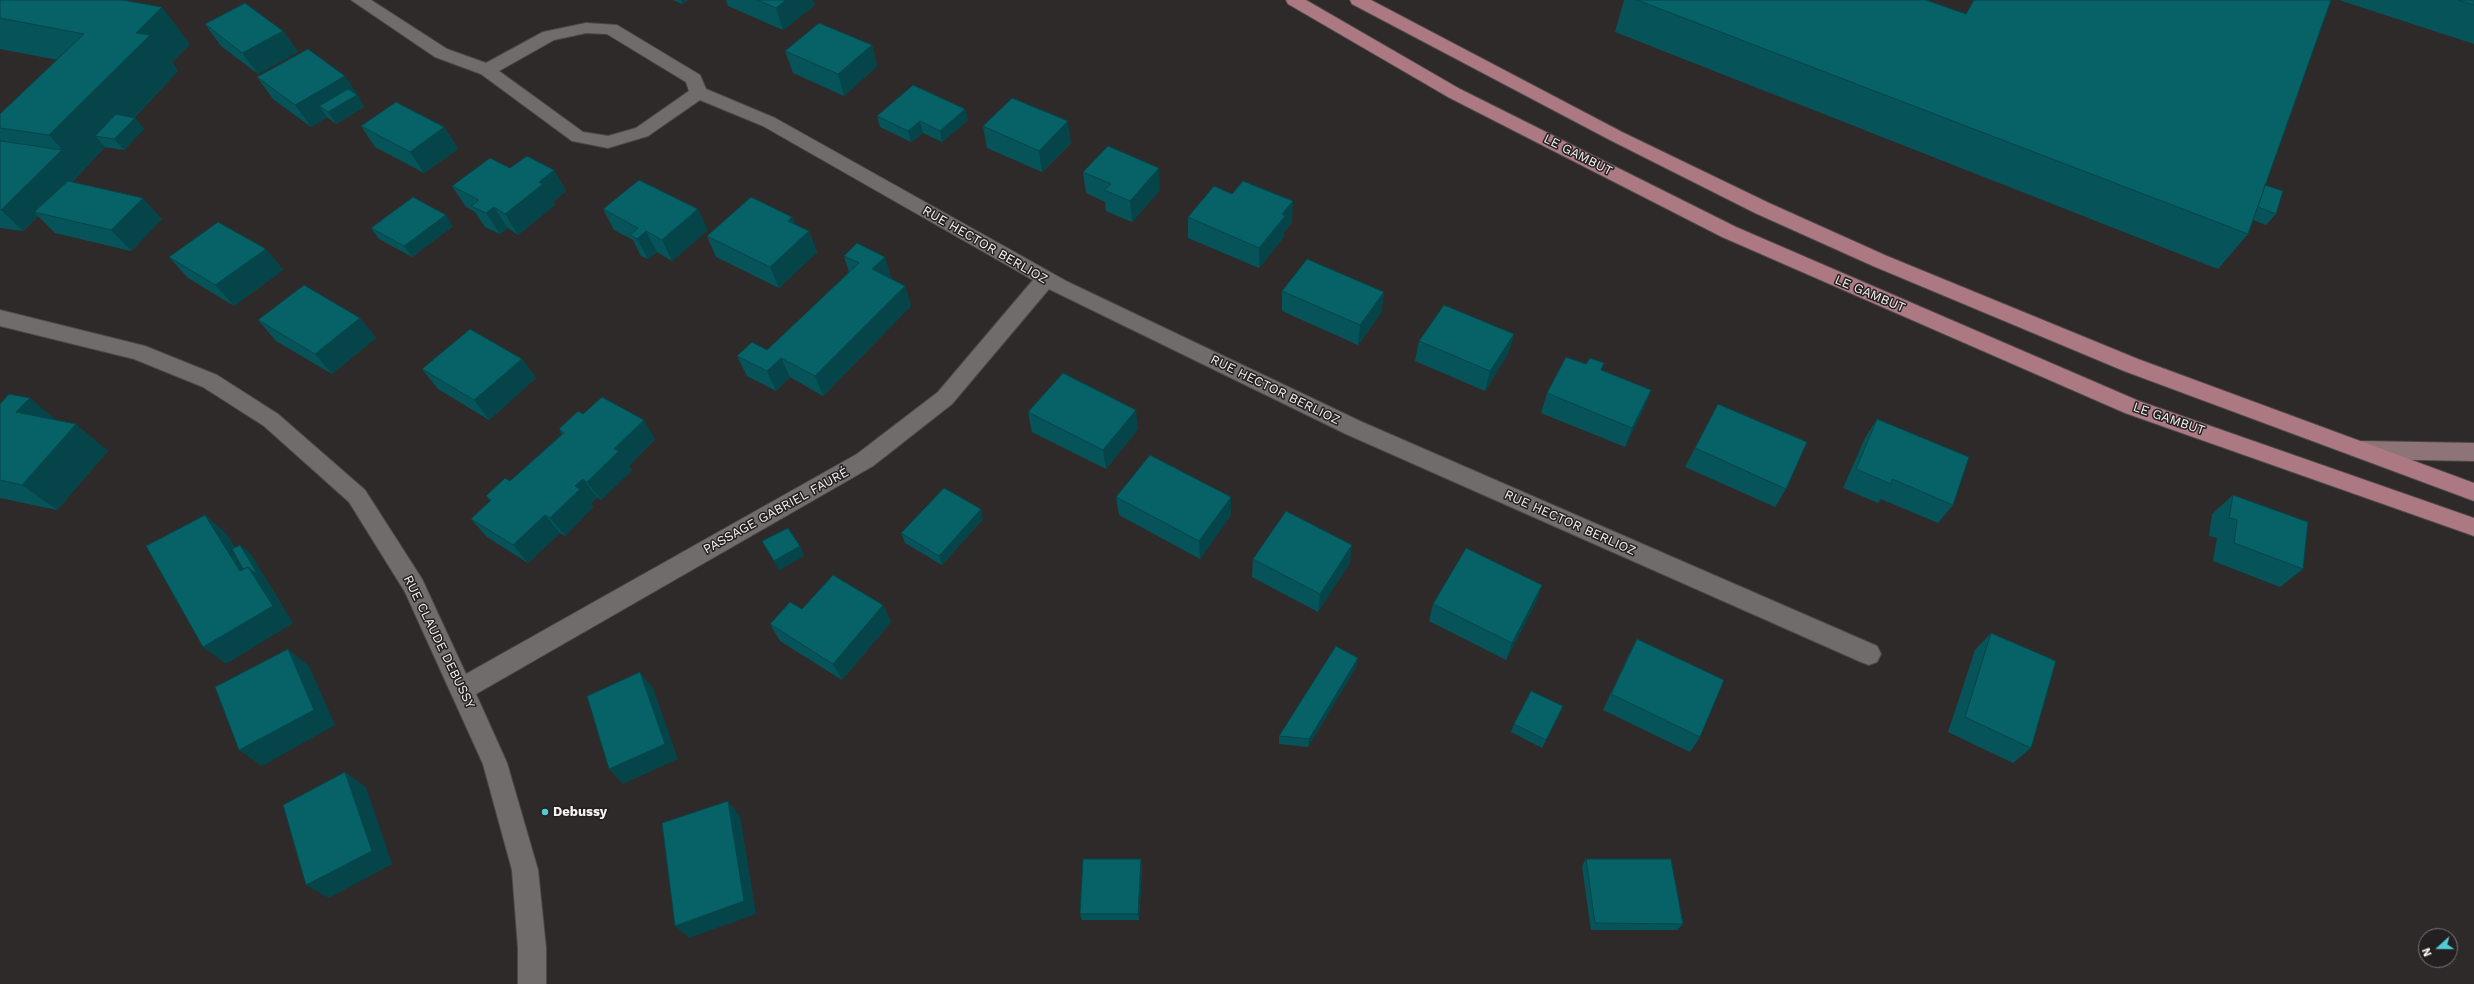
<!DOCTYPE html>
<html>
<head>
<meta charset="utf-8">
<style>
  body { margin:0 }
  #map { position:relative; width:2474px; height:984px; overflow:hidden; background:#2e2a2a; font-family:"Work Sans",sans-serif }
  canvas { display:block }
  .north { position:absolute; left:2418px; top:928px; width:40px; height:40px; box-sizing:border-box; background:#242021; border:1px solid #787575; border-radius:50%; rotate:249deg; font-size:11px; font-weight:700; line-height:16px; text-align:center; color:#f7f4f4 }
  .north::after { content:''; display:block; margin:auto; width:14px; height:18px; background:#51ccd4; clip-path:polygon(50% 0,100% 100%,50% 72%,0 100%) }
</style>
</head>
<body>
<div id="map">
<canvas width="2474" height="984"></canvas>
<div class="north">N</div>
</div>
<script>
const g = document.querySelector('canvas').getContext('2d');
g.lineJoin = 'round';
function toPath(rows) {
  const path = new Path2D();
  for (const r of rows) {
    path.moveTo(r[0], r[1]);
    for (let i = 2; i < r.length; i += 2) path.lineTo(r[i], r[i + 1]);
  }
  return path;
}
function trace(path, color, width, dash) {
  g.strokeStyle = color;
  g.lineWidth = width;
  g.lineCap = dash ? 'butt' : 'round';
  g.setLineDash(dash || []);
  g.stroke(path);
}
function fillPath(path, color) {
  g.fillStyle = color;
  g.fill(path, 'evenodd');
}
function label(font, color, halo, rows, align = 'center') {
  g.font = font + ' "Work Sans",sans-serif';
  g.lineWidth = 3;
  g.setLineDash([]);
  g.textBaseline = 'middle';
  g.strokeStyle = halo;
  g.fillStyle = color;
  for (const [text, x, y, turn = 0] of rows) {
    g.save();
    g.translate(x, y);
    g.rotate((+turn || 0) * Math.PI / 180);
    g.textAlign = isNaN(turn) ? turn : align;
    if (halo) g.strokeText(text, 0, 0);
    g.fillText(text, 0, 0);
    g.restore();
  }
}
const street = toPath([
  [351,0,371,0,447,49,486,63,543,32,586,23,617,25,700,75,706,89,775,118,1068,282,1362,422,1877,646,1881,654,1877,662,1869,665,1861,662,1346,434,1049,289,952,404,873,466,476,694,507,763,538,870,546,948,546,984,518,984,518,948,512,870,483,764,405,592,349,502,264,426,203,387,134,359,0,326,0,310,145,346,217,375,278,414,365,490,422,579,466,674,857,454,938,392,1033,280,763,126,700,100,648,136,608,148,572,141,481,74,435,57,351,0],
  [586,33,607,34,686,82,689,91,636,128,608,136,583,132,499,71,554,40,586,33]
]);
const secondary = toPath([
  [2362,441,2474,443,2474,461,2362,459,2354,456,2351,450,2354,444,2362,441]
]);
const primary = toPath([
  [1286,0,1306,0,1460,89,1736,227,2139,401,2474,518,2474,536,2125,413,1722,237,1448,97,1288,4,1286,0],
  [1350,0,1371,0,1622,132,1769,203,1887,256,2138,359,2474,483,2474,501,2124,371,1873,266,1755,213,1610,140,1352,4,1350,0]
]);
const wall = toPath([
  [0,0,190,44,172,62,178,71,134,118,135,118,144,129,124,150,105,147,72,182,162,219,131,251,55,233,38,216,23,231,0,228,0,114,58,60,0,49],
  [673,0,688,0,682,4],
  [726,0,813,0,815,5,783,30,728,6],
  [1624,0,1926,0,1966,14,2265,185,2276,214,2266,225,2253,220,2248,234,2218,269,1615,32],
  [2339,0,2474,0,2474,44],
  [205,24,283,31,298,52,258,74,221,46],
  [872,45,877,66,844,96,793,73,785,51],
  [257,77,360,98,359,98,364,107,336,124,327,117,311,127,273,99],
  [965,109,968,120,942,142,923,133,911,142,880,127,877,116],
  [361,126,444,127,458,149,424,173,375,147],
  [983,126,1071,143,1042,172,987,148],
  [510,168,554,170,566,191,553,202,555,205,518,235,508,228,500,234,485,227,475,212,466,207,452,186],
  [1083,172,1160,190,1132,222,1106,211,1105,202,1086,193],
  [603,209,708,230,672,261,657,252,648,259,641,256,633,240,614,230],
  [792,217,795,224,809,231,817,252,779,288,716,257,707,236],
  [1188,217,1292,222,1284,232,1284,237,1259,268,1188,238],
  [453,226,412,257,379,239,371,228],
  [266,249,283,270,234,306,188,278,169,257],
  [844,256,891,277,890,278,905,286,911,306,823,396,790,377,776,391,747,376,737,356,767,350,849,272],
  [1282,291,1384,292,1381,313,1358,345,1282,311],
  [360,318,376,338,332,374,276,341,258,320],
  [1514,334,1508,354,1485,391,1415,361,1419,341],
  [522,359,536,378,489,420,438,389,422,369],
  [1602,370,1651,390,1643,410,1625,447,1541,413,1547,393],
  [0,404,57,421,108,451,57,510,0,498],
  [1028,412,1138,429,1106,469,1032,432],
  [583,414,655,439,629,466,632,470,601,500,597,497,591,503,593,507,565,536,560,533,528,563,487,537,471,519,490,501,486,496,510,481,562,434,559,429],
  [1877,419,1953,505,1938,523,1881,499,1878,503,1843,488,1865,438],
  [1695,448,1786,489,1775,507,1685,467],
  [2233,495,2303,569,2280,587,2213,561,2217,538,2209,536,2212,514],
  [1116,497,1231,497,1231,515,1200,559,1119,515],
  [981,509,983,519,942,565,905,543,901,533],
  [762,541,800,546,804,556,779,570],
  [1253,559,1350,563,1318,612,1252,577],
  [1542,585,1536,602,1506,660,1429,621,1433,604],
  [883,605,891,622,842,680,780,641,770,624,802,609],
  [1991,633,2031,748,2013,763,1948,732,1975,650],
  [1637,639,1700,737,1690,752,1603,710,1628,656],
  [1356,667,1308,747,1279,744,1279,736],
  [1559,715,1542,748,1511,732,1514,724],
  [1586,859,1683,924,1677,930,1591,930,1582,866],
  [1142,866,1139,920,1082,920,1080,914]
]);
const shadedWall = toPath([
  [681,0,688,0,682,4],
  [786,0,813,0,815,5,783,30,776,8],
  [162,7,190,44,172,62,178,71,113,139,95,136,105,147,40,214,34,212,38,216,23,231,1,210,62,150,49,135,136,33],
  [283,31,298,52,258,74,242,53],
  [872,45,877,66,844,96,838,74],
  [345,76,360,98,359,98,364,107,336,124,328,112,319,106,327,117,311,127,295,105],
  [965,109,968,120,942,142,940,131],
  [135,118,144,129,124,150,114,139],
  [920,121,923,133,911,142,908,131],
  [1068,121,1071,143,1042,172,1039,151],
  [444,127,458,149,424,173,410,152],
  [1159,168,1160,190,1132,222,1130,201],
  [554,170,566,191,553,202,555,205,518,235,505,214,539,182],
  [143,198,162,219,131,251,111,230],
  [1293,201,1292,222,1284,232,1284,237,1259,268,1259,248,1282,214],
  [494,207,508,228,500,234,486,213],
  [698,209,708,230,672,261,662,240],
  [446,215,453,226,412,257,404,246],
  [792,217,800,238,788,221],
  [646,231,657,252,648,259,637,239],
  [809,231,817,252,779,288,770,267],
  [266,249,283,270,234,306,215,285],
  [885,257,891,277,879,290,872,269],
  [905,286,911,306,823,396,815,376],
  [1384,292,1381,313,1358,345,1360,325],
  [360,318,376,338,332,374,315,354],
  [1514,334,1508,354,1485,391,1490,371],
  [781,358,790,377,776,391,767,371],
  [522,359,536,378,489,420,474,400],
  [1651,390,1643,410,1625,447,1632,428],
  [30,398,62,425,16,412],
  [1136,410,1138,429,1106,469,1103,450],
  [644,420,655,439,629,466,632,470,601,500,587,482,614,449],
  [76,424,108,451,57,510,22,485],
  [583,479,597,497,591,503,593,507,565,536,550,518,575,486],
  [1231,497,1231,515,1200,559,1199,541],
  [981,509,983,519,942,565,939,556],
  [205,515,226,533,254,578,248,567,240,545,251,554,293,623,226,664,203,647,240,571],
  [545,515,560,533,528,563,513,545],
  [1352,545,1350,563,1318,612,1320,594],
  [800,546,804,556,779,570,774,561],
  [1542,585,1536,602,1506,660,1512,643],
  [883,605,891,622,842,680,833,664],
  [288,649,309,666,335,725,262,766,239,750],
  [1358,658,1356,667,1308,747,1309,739],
  [640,672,653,688,678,759,623,784,609,769],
  [345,772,366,787,392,864,329,898,306,885],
  [728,801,740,816,756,914,689,938,675,926],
  [1141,859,1142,866,1139,920,1138,914]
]);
const building = toPath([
  [0,0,122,0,162,7,136,33,150,35,49,135,0,128,0,114,84,34,0,18,0,0],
  [757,0,786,0,776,8,757,0],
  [1637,0,1926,0,1966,14,1974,0,2331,0,2248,234,1637,0],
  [2458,0,2474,0,2474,5,2458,0],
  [245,3,283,31,242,53,205,24,245,3],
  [819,23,872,45,838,74,785,51,819,23],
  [308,49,345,76,295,105,257,77,308,49],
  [913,85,965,109,940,131,920,121,908,131,877,116,913,85],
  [348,89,357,95,328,112,319,106,348,89],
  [1012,98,1068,121,1039,151,983,126,1012,98],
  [396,102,444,127,410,152,361,126,396,102],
  [116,114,135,118,114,139,95,136,116,114],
  [0,140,1,141,62,150,1,210,0,209,0,140],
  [1108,146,1159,168,1130,201,1104,190,1111,184,1083,172,1108,146],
  [527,156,554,170,539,182,543,184,505,214,494,207,486,213,471,206,479,200,452,186,490,158,510,168,527,156],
  [639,180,698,209,662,240,646,231,637,239,630,235,638,228,603,209,639,180],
  [68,181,143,198,111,230,34,212,68,181],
  [1243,181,1293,201,1282,214,1285,216,1259,248,1188,217,1214,186,1232,194,1243,181],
  [2265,185,2283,191,2276,214,2258,207,2265,185],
  [413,197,446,215,404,246,371,228,413,197],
  [751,197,792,217,788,221,809,231,770,267,707,236,751,197],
  [218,222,266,249,215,285,169,257,218,222],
  [857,243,885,257,872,269,905,286,815,376,781,358,767,371,737,356,752,342,767,350,859,263,844,256,857,243],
  [1307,259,1384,292,1360,325,1282,291,1307,259],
  [304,285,360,318,315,354,258,320,304,285],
  [1444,305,1514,334,1490,371,1419,341,1444,305],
  [470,329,522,359,474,400,422,369,470,329],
  [1566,357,1586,364,1590,358,1604,363,1601,370,1651,390,1632,428,1547,393,1566,357],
  [1063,373,1136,410,1103,450,1028,412,1063,373],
  [9,394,30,398,16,412,76,424,22,485,0,480,0,404,9,394],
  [602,397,644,420,614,449,619,451,587,482,583,479,575,486,580,489,550,518,545,515,513,545,471,519,491,500,486,496,505,478,510,481,564,433,559,429,578,411,583,414,602,397],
  [1718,404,1807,442,1786,489,1695,448,1718,404],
  [1877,419,1969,457,1953,505,1892,479,1891,484,1856,469,1877,419],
  [1150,455,1231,497,1199,541,1116,497,1150,455],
  [944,488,981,509,939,556,901,533,944,488],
  [2233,495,2308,522,2303,569,2234,543,2237,520,2229,518,2233,495],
  [1286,511,1352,545,1320,594,1253,559,1286,511],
  [205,515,240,571,248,567,273,606,203,647,146,546,205,515],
  [788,528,800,546,774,561,762,541,788,528],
  [240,545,258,575,248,567,243,569,232,549,240,545],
  [1466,548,1542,585,1512,643,1433,604,1466,548],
  [833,575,883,605,833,664,770,624,790,602,802,609,833,575],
  [1991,633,2056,661,2031,748,1965,717,1991,633],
  [1637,639,1724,680,1700,737,1611,694,1637,639],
  [1336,646,1358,658,1309,739,1279,736,1336,646],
  [288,649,314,710,239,750,215,687,288,649],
  [640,672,665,744,609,769,587,696,640,672],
  [1531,691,1563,706,1546,740,1514,724,1531,691],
  [345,772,372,851,306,885,283,805,345,772],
  [728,801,744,901,675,926,662,823,728,801],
  [1083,859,1141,859,1138,914,1080,914,1083,859],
  [1586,859,1671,859,1683,924,1595,923,1586,859]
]);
const markers = [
  [545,812,4,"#51ccd4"]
];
const streetNames = [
  ["LE GAMBUT",1578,155,27],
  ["RUE HECTOR BERLIOZ",985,245,30],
  ["LE GAMBUT",1870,294,23],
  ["RUE HECTOR BERLIOZ",1275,390,26],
  ["LE GAMBUT",2169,419,19],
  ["PASSAGE GABRIEL FAURÉ",776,511,-29],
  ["RUE HECTOR BERLIOZ",1570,523,24],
  ["RUE CLAUDE DEBUSSY",439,642,64]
];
const poiNames = [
  ["Debussy",553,812]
];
trace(street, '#4c4849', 2);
trace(secondary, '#4c4849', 2);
trace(primary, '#4c4849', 2);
fillPath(street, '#706c6c');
fillPath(secondary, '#8e7377');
fillPath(primary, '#ac7982');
fillPath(wall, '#065459');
fillPath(shadedWall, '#054549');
fillPath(building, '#076268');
trace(building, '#054549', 1);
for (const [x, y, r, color] of markers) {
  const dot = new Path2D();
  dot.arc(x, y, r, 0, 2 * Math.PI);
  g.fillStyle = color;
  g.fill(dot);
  trace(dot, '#242021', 1.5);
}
label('13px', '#f7f4f4', '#242021', streetNames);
label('bold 13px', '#f7f4f4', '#242021', poiNames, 'left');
</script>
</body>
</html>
